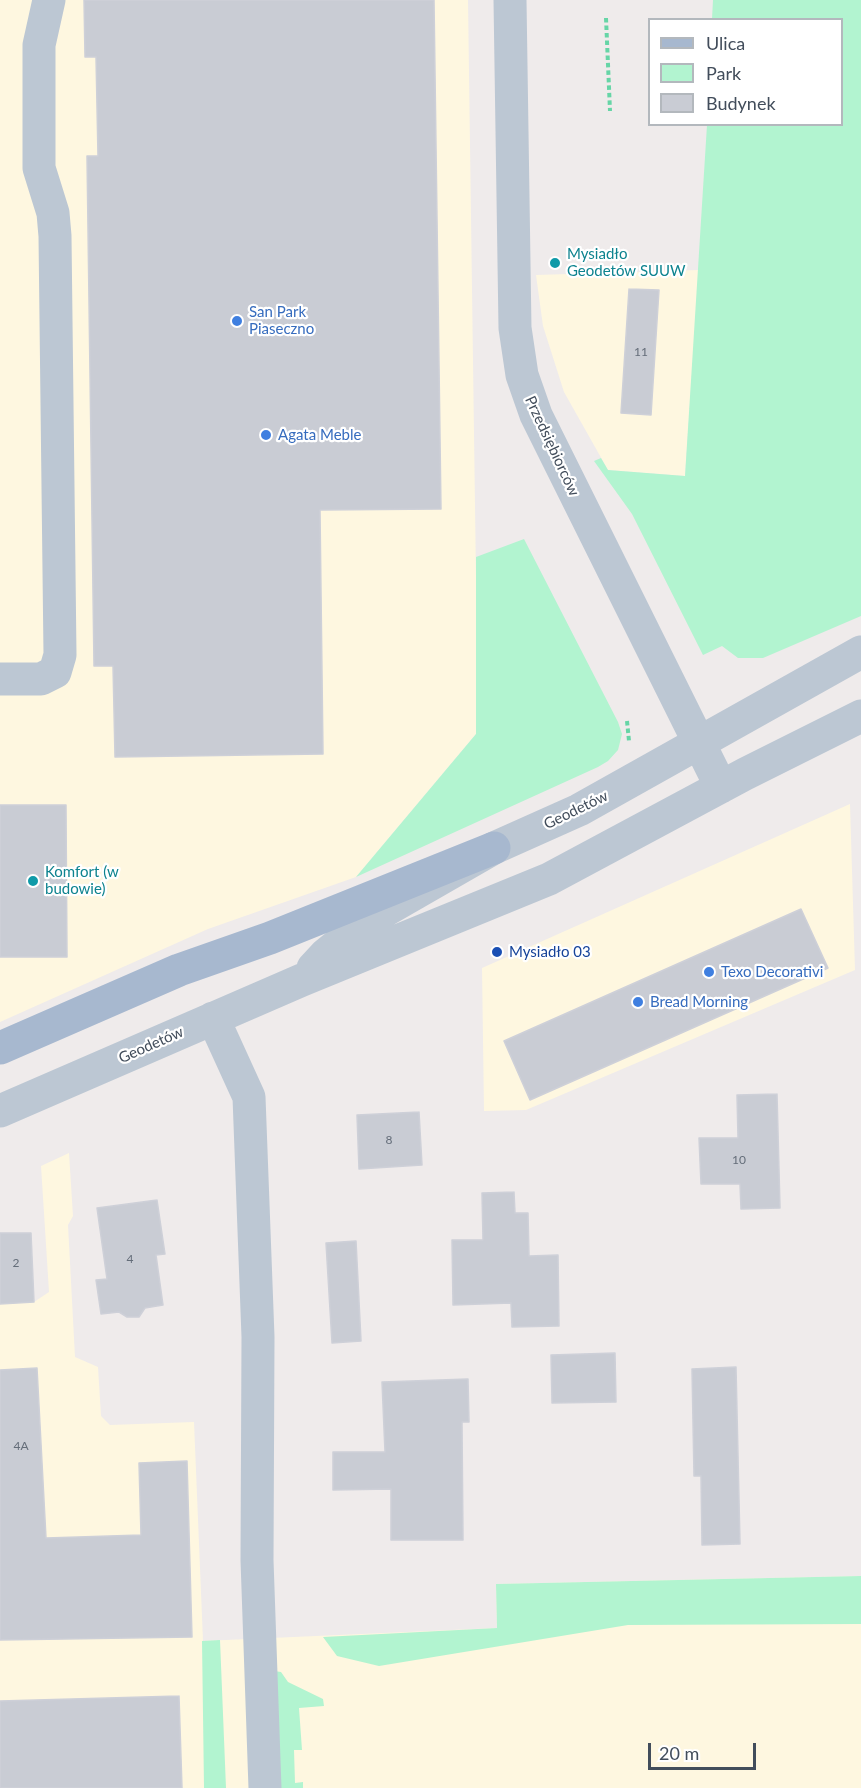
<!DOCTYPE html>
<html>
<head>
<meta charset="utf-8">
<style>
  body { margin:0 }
  #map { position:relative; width:861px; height:1788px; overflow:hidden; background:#efebeb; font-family:Lato,sans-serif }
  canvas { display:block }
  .legend { position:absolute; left:648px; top:18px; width:195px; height:108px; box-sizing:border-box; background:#fff; border:2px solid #b3b8bd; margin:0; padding:8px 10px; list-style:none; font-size:18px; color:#424d5b }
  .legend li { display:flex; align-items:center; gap:12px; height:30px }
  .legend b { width:30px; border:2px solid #b3b8bd }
  .scale { position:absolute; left:648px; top:1743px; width:108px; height:27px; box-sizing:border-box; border:3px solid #424d5b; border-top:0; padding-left:8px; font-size:18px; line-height:21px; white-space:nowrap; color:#424d5b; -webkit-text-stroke:4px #fff; paint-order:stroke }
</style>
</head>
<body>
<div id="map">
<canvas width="861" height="1788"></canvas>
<ul class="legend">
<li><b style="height:8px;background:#a7b8cf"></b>Ulica</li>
<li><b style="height:16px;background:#b2f4d0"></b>Park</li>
<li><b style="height:16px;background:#c9ccd4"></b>Budynek</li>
</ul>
<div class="scale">20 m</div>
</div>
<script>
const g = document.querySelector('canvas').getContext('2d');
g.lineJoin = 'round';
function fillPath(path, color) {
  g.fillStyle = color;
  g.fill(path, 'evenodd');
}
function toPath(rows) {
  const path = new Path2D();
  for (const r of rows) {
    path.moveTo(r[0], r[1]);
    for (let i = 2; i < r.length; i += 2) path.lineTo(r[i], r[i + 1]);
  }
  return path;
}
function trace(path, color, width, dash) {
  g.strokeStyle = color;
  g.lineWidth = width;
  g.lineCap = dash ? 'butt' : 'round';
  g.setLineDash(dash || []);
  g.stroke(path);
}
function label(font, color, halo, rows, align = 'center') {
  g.font = font + ' Lato,sans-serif';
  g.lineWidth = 4.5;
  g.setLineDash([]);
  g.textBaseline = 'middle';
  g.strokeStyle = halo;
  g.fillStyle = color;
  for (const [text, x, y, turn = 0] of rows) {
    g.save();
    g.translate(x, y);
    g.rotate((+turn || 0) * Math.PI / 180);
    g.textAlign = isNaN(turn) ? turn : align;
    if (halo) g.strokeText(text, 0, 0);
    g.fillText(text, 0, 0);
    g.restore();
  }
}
const commercial = toPath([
  [0,0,468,0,477,650,476,734,356,877,208,929,0,1022],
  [699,270,685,476,608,470,564,392,543,326,536,275],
  [850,804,855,970,526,1110,484,1111,482,968],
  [69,1153,73,1216,68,1225,75,1357,98,1367,101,1416,110,1425,194,1422,203,1641,497,1628,496,1584,861,1576,861,1788,0,1788,0,1304,34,1302,49,1292,41,1166]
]);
const green = toPath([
  [713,0,861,0,861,616,763,658,738,658,722,646,703,655,632,514,594,461,601,458,608,470,685,476,707,125,842,124,842,20,712,19],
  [524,539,618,722,622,734,618,750,608,761,598,767,356,877,476,734,476,557],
  [861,1576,861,1624,628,1625,379,1666,337,1656,323,1637,497,1628,496,1584],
  [220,1640,226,1788,204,1788,202,1641],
  [274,1671,281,1672,288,1682,323,1699,324,1706,299,1708,302,1750,294,1750,295,1783,303,1782,303,1788,278,1788]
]);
const building = toPath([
  [84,0,434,0,441,509,320,510,323,754,115,757,113,666,94,666,87,156,98,156,96,57,85,57,84,0],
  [629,289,659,290,651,415,621,413,629,289],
  [0,805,66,805,67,957,0,957,0,805],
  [801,909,828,968,530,1100,504,1041,801,909],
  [777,1094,780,1208,741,1209,740,1184,701,1184,699,1138,738,1138,737,1095,777,1094],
  [419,1112,422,1165,359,1169,357,1115,419,1112],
  [514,1192,515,1213,528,1213,529,1256,558,1255,559,1326,512,1327,511,1303,453,1305,452,1240,483,1240,482,1193,514,1192],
  [157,1200,165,1254,156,1255,163,1305,145,1308,139,1317,127,1317,119,1312,101,1314,96,1280,107,1279,97,1208,157,1200],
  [0,1233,31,1233,34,1302,0,1304,0,1233],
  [356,1241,361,1341,332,1343,326,1243,356,1241],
  [615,1353,616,1402,552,1403,551,1355,615,1353],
  [736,1367,740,1544,702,1545,701,1476,694,1476,692,1369,736,1367],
  [37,1368,46,1538,141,1535,139,1463,187,1461,192,1637,0,1640,0,1370,37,1368],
  [468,1379,469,1422,462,1422,463,1540,391,1540,391,1489,333,1490,333,1452,385,1452,382,1382,468,1379],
  [179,1696,182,1788,0,1788,0,1701,179,1696]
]);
const path = toPath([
  [606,18,610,111],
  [627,721,629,741]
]);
const minor = toPath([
  [510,0,515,328,522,375,536,415,721,787],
  [0,679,41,679,55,672,60,655,55,236,53,213,39,168,39,45,49,0],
  [313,968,326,954,367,921,494,848,579,810,861,652],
  [213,1018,249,1097,258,1337,257,1560,265,1788],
  [0,1111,302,980,549,879,745,774,861,716]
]);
const major = toPath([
  [0,1048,179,970,270,938,494,848]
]);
const markers = [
  [555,263,6,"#0f9aa8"],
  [237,321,6,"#3f7fe0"],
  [266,435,6,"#3f7fe0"],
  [33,881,6,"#0f9aa8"],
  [497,952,6,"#1a4fb4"],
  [709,972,6,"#3f7fe0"],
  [638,1002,6,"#3f7fe0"]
];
const numberNames = [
  ["11",641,352],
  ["8",389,1140],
  ["10",739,1160],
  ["4",130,1259],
  ["2",16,1263],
  ["4A",21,1446]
];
const cultureNames = [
  ["Mysiadło",567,254],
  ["Geodetów SUUW",567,271],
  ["Komfort (w",45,872],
  ["budowie)",45,889]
];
const shopNames = [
  ["San Park",249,312],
  ["Piaseczno",249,329],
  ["Agata Meble",278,435],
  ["Texo Decorativi",721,972],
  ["Bread Morning",650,1002]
];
const streetNames = [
  ["Przedsiębiorców",552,446,65],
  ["Geodetów",576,810,-26],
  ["Geodetów",151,1045,-24]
];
const transitNames = [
  ["Mysiadło 03",509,952]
];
fillPath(commercial, '#fef7e0');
fillPath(green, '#b2f4d0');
fillPath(building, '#c9ccd4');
trace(building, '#ced0d8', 1.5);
trace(path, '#66d5a6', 4, [4.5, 3]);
trace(minor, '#bcc7d3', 33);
trace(major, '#a7b8cf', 33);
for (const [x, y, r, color] of markers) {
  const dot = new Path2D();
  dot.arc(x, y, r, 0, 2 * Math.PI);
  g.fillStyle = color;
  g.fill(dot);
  trace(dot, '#fff', 2);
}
label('12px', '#646d79', null, numberNames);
label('15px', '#0d838f', '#fff', cultureNames, 'left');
label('15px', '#366cbe', '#fff', shopNames, 'left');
label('15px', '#424d5b', '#fff', streetNames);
label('15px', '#164399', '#fff', transitNames, 'left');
</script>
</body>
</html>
